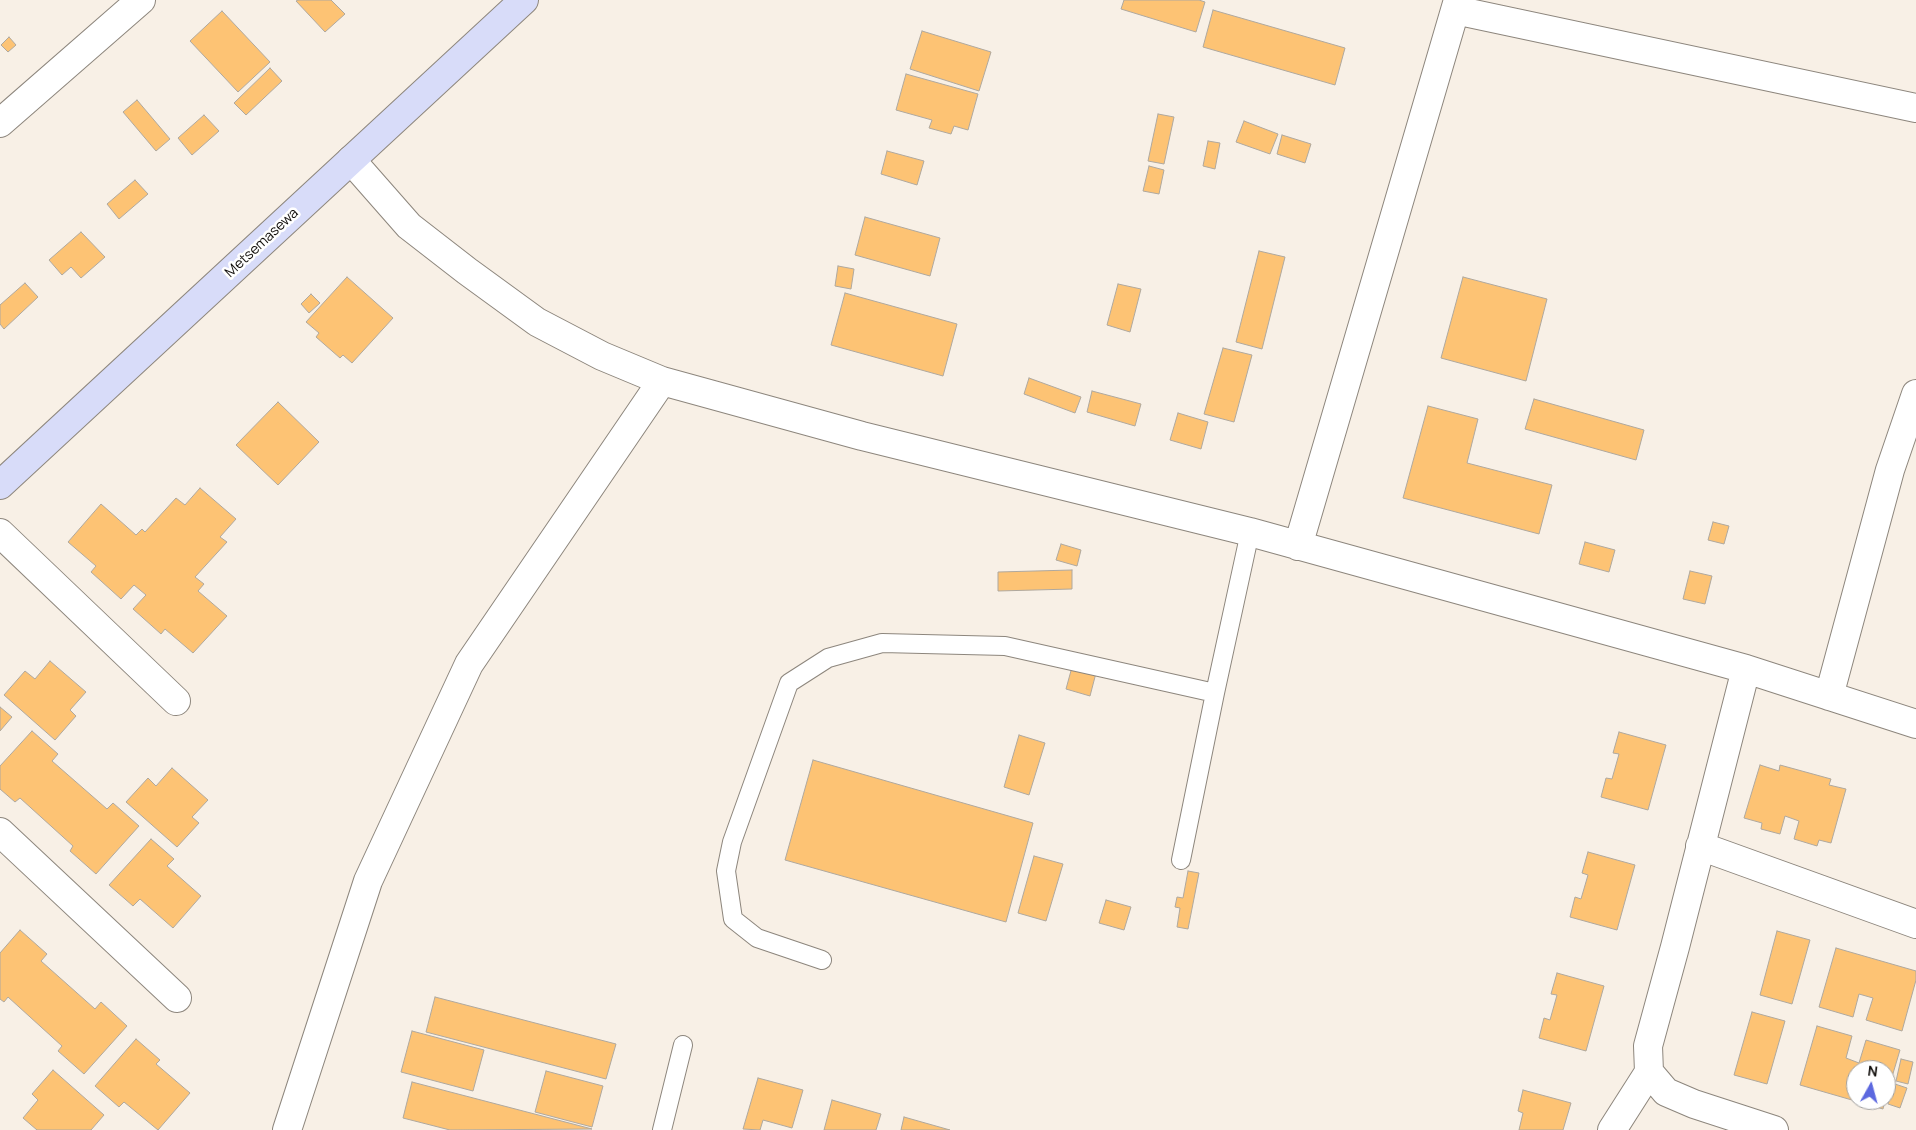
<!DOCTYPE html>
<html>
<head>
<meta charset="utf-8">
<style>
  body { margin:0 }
  #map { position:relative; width:1916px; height:1130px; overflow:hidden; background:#f8f0e6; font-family:Manrope,sans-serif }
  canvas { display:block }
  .north { position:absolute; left:1846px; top:1060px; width:50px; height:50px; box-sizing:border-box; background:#fff; border:1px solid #a09f9e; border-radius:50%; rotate:7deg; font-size:14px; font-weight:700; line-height:20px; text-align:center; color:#120f0c }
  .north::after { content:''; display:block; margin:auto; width:18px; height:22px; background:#5c68df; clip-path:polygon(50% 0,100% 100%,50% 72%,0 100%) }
</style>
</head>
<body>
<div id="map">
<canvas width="1916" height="1130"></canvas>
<div class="north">N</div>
</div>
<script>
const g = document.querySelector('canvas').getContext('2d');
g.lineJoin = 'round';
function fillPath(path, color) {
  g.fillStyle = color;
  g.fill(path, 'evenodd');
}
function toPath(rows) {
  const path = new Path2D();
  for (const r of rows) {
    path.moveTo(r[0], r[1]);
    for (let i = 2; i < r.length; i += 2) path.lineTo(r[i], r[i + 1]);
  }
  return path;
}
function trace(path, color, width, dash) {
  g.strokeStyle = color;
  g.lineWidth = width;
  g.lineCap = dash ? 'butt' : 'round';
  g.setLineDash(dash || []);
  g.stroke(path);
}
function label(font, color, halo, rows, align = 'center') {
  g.font = font + ' Manrope,sans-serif';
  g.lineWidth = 5;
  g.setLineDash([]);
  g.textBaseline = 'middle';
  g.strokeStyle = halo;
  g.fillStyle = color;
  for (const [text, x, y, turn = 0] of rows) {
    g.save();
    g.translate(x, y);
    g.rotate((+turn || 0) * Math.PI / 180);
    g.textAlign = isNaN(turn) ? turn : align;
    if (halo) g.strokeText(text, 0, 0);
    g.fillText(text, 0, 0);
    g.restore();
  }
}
const building = toPath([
  [298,0,331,0,345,14,325,32,296,1,298,0],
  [1124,0,1199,0,1205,2,1196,32,1121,9,1124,0],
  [1213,10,1345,48,1335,85,1203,47,1213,10],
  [222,11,270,62,238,92,190,41,222,11],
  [922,31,991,52,979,91,910,69,922,31],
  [9,37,16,45,8,52,1,45,9,37],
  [270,68,282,81,246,115,234,103,270,68],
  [906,74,978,94,968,130,954,126,951,134,929,128,932,120,896,110,906,74],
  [137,100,170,139,156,151,123,112,137,100],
  [1158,114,1174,117,1164,164,1148,161,1158,114],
  [204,115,219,131,192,155,178,138,204,115],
  [1244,121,1278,134,1270,154,1236,142,1244,121],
  [1282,135,1311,144,1305,163,1277,154,1282,135],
  [1208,141,1220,143,1215,169,1203,166,1208,141],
  [887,151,924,161,917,185,881,174,887,151],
  [1149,166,1164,170,1159,194,1143,191,1149,166],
  [135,180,148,194,119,219,107,204,135,180],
  [865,217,940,238,930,276,855,255,865,217],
  [81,232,105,257,81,278,71,267,62,275,49,260,81,232],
  [1259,251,1285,257,1262,349,1236,342,1259,251],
  [838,266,854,269,851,289,835,286,838,266],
  [347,277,393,318,352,363,343,355,340,358,316,337,319,333,306,322,347,277],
  [1463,277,1547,299,1526,381,1441,358,1463,277],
  [25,283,38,297,4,329,0,324,0,305,25,283],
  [1118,284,1141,289,1130,332,1107,325,1118,284],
  [845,293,957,324,943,376,831,345,845,293],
  [311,294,320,303,309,313,301,304,311,294],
  [1223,348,1252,355,1234,422,1204,414,1223,348],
  [1029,378,1081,397,1075,413,1024,394,1029,378],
  [1092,391,1141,404,1135,426,1087,412,1092,391],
  [1534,399,1644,430,1636,460,1525,429,1534,399],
  [278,402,319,442,278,485,236,445,278,402],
  [1428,406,1478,419,1467,463,1552,485,1539,534,1403,498,1428,406],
  [1178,413,1208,422,1201,449,1170,440,1178,413],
  [200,488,236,519,220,537,227,542,195,577,204,584,198,591,227,616,193,653,165,629,161,634,133,609,146,595,134,585,121,599,91,572,96,566,68,542,101,504,136,535,142,529,145,532,176,498,185,505,200,488],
  [1713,522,1729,526,1724,544,1708,540,1713,522],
  [1585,542,1615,550,1609,572,1579,564,1585,542],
  [1061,544,1081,550,1077,566,1056,560,1061,544],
  [1072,570,1072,589,998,591,998,572,1072,570],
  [1690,571,1712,576,1705,604,1683,599,1690,571],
  [50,661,86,692,70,710,76,716,55,740,4,695,25,671,35,679,50,661],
  [1072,667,1096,673,1090,696,1066,689,1072,667],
  [0,707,12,717,0,731,0,707],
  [32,731,58,754,52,761,107,809,113,803,139,826,96,874,70,851,73,846,20,798,15,802,0,789,0,766,32,731],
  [1619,732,1666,745,1648,810,1601,797,1606,778,1612,779,1619,754,1613,753,1619,732],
  [1019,735,1045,743,1029,795,1004,787,1019,735],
  [813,760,1033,823,1006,922,785,860,813,760],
  [1760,765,1779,771,1780,765,1831,779,1829,785,1846,789,1831,843,1819,840,1817,846,1794,839,1799,821,1785,816,1780,834,1761,829,1762,823,1744,818,1760,765],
  [172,768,208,800,192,817,199,823,177,847,126,802,148,778,156,786,172,768],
  [151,839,174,859,167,866,201,896,173,928,140,899,133,906,109,885,151,839],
  [1588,852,1635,865,1617,930,1570,917,1575,897,1581,899,1588,875,1582,873,1588,852],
  [1034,856,1063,864,1046,921,1018,913,1034,856],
  [1188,871,1199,873,1188,929,1177,927,1180,908,1175,907,1177,897,1183,898,1188,871],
  [1106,900,1131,907,1124,930,1099,923,1106,900],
  [20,930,47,954,41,961,95,1009,101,1002,127,1026,84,1074,58,1051,62,1046,8,997,4,1002,0,999,0,953,20,930],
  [1777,931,1810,940,1792,1004,1760,995,1777,931],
  [1836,948,1916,971,1916,980,1902,1031,1866,1020,1873,998,1859,994,1853,1017,1819,1007,1836,948],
  [1557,973,1604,986,1586,1051,1539,1038,1544,1018,1550,1020,1557,995,1551,994,1557,973],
  [435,997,616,1044,606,1079,426,1032,435,997],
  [1752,1012,1785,1021,1767,1084,1734,1075,1752,1012],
  [1817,1026,1852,1036,1846,1058,1859,1063,1866,1040,1900,1050,1886,1097,1886,1070,1856,1070,1856,1100,1885,1100,1883,1109,1800,1085,1817,1026],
  [412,1031,484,1050,473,1091,401,1072,412,1031],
  [136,1039,160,1060,156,1064,190,1093,158,1130,124,1102,119,1107,95,1086,136,1039],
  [1901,1059,1913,1062,1908,1084,1896,1081,1901,1059],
  [53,1070,104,1115,91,1130,37,1130,23,1118,38,1100,32,1094,53,1070],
  [546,1071,603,1086,592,1127,535,1112,546,1071],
  [758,1078,803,1090,792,1128,763,1120,760,1130,743,1129,758,1078],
  [412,1082,592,1129,450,1130,403,1118,412,1082],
  [1895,1084,1907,1088,1900,1108,1888,1104,1895,1084],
  [1523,1090,1571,1103,1563,1130,1519,1130,1523,1113,1518,1111,1523,1090],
  [832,1100,881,1114,876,1130,824,1130,832,1100],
  [904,1117,950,1130,901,1130,904,1117]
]);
const lane = toPath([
  [1181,860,1215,693,1250,532],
  [822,960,757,938,733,919,726,871,732,842,789,683,828,658,882,643,1005,646,1215,693],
  [662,1130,683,1045]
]);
const street = toPath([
  [1455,10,1916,108],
  [0,123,141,0],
  [351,160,409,226,467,271,537,322,602,356,662,381,862,436,1250,532,1746,669,1916,724],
  [0,533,176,701],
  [1298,546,1458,0],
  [1746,669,1675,947,1648,1046,1649,1072,1666,1092,1694,1104,1774,1130],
  [1829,696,1890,470,1916,394],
  [0,832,177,998],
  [1700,846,1916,924],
  [287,1130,368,881,469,664,662,381],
  [1612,1130,1649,1072]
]);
const secondary = toPath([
  [0,485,524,0]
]);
const streetNames = [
  ["Metsemasewa",262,243,-43]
];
fillPath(building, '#fdc374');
trace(building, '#afa89e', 1);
trace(lane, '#8d867d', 20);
trace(street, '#8d867d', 30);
trace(secondary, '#8d867d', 30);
trace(lane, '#fff', 18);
trace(street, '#fff', 28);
trace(secondary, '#d8dcf9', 28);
label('14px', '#120f0c', '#fff', streetNames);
</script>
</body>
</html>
